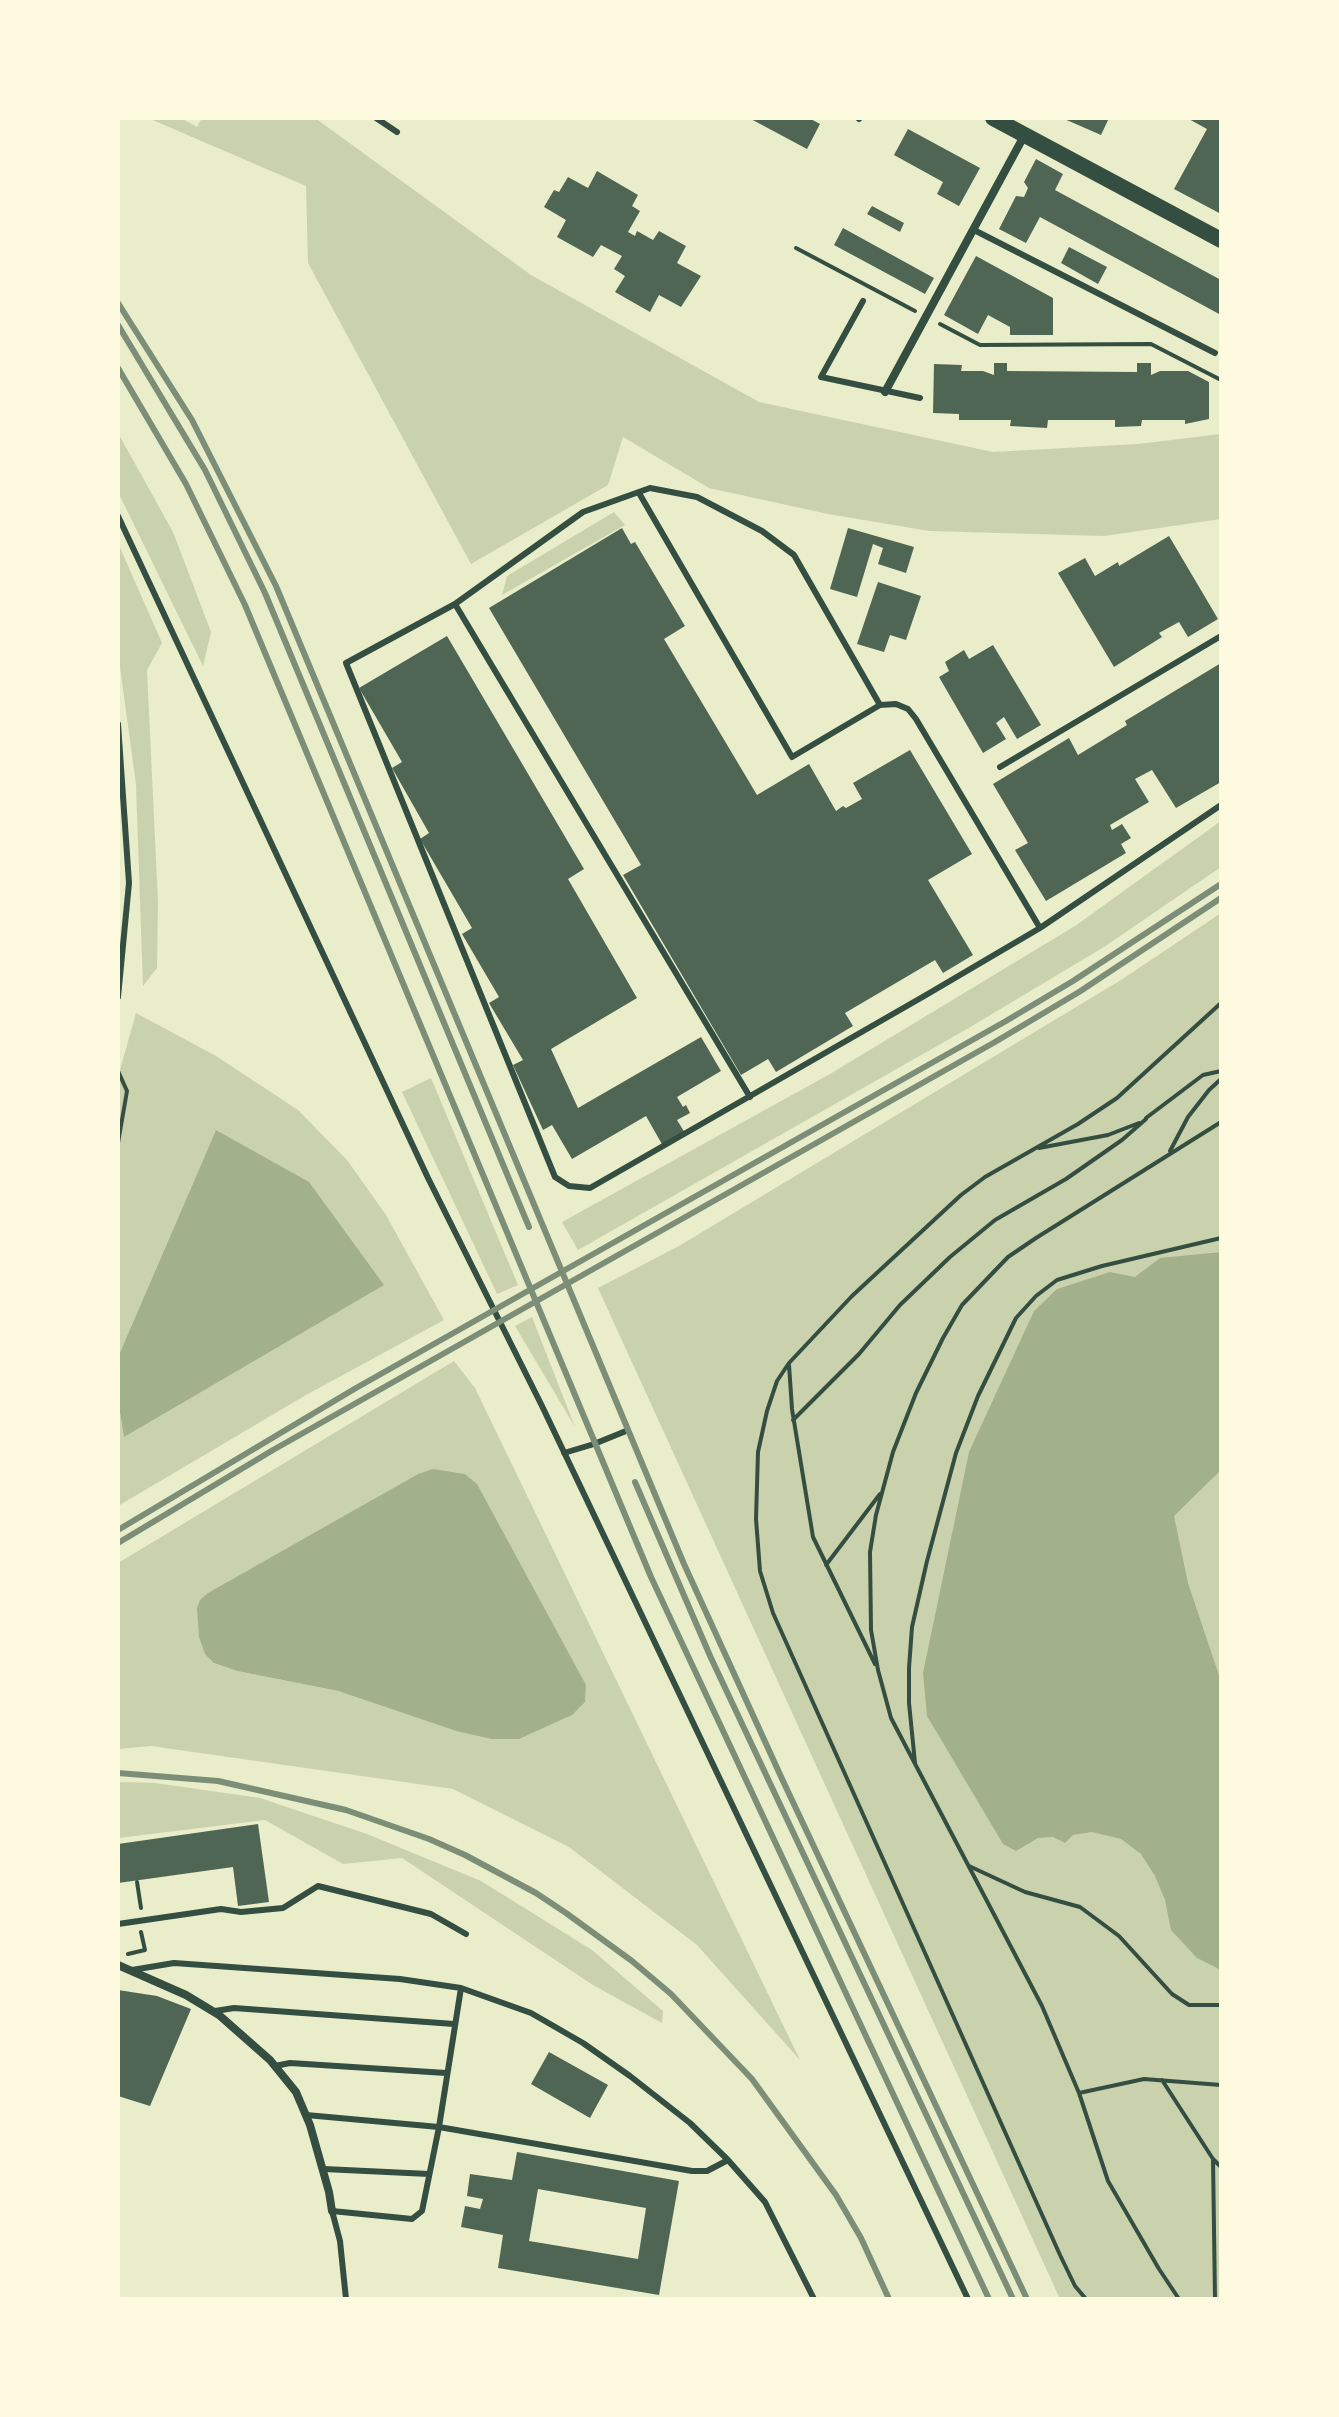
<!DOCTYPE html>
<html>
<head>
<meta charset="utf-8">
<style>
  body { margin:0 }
  #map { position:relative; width:1339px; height:2417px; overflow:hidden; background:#e9edc9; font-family:Karla,sans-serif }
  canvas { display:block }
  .frame { position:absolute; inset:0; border:120px solid #fefae0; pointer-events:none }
</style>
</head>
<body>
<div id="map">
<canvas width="1339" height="2417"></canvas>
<div class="frame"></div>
</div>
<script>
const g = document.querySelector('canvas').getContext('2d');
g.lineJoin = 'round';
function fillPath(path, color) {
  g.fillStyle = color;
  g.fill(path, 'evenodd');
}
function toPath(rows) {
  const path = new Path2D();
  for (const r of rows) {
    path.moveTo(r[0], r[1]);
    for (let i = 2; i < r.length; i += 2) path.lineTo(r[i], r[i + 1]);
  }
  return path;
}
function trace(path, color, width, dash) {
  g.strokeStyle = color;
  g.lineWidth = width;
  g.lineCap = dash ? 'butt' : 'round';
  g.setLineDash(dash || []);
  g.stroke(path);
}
const green = toPath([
  [148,118,181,118,197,127,202,118,315,118,531,275,759,402,993,452,1138,444,1221,434,1221,519,1104,536,929,531,828,514,709,488,623,437,608,485,471,564,308,263,306,186],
  [118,433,173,532,211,632,203,666,118,492],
  [614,512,625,525,502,595,507,576],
  [118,543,162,643,147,670,158,902,157,968,143,986,136,785,118,652],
  [1221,821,1221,867,1104,947,967,1029,578,1250,562,1222,830,1074,1075,926],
  [1221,913,1221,2299,1060,2299,598,1288,679,1246,1121,980],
  [136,1013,216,1056,298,1110,347,1160,386,1215,444,1320,306,1395,118,1506,118,1401,124,1436,216,1130,118,1357,118,1077],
  [431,1078,518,1285,497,1294,402,1092],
  [532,1317,575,1427,515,1326],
  [454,1361,475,1388,800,2060,697,1945,569,1847,453,1789,151,1746,118,1749,118,1563],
  [418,1474,456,1731,338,1691,237,1671,214,1663,200,1600],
  [118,1782,155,1783,260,1798,367,1834,481,1881,592,1950,663,2011,662,2023,593,1985,402,1858,343,1864,265,1820,118,1838]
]);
const water = toPath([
  [216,1130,309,1182,384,1285,124,1437,118,1401,118,1357],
  [1221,1252,1221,1470,1174,1516,1188,1583,1221,1681,1221,1970,1197,1958,1171,1930,1165,1900,1155,1876,1141,1854,1121,1839,1092,1832,1073,1835,1065,1843,1053,1837,1038,1838,1016,1851,1003,1844,927,1716,923,1673,969,1452,1034,1311,1057,1289,1110,1272,1135,1277,1160,1258],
  [433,1469,465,1474,477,1484,586,1685,585,1702,572,1715,519,1739,492,1739,456,1731,338,1691,237,1671,214,1663,205,1654,199,1637,197,1608,200,1600,208,1593,418,1474]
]);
const building = toPath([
  [749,118,809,118,820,124,807,149],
  [1062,118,1109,118,1101,135],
  [1187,118,1221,118,1221,214,1174,189,1207,129],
  [908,129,980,168,959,206,937,194,943,182,894,155],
  [1036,159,1063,174,1055,190,1221,280,1221,315,1040,217,1026,243,999,229,1016,196,1024,197,1028,188,1024,182],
  [597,171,638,195,632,206,640,211,628,232,635,236,637,231,653,240,659,231,686,246,677,263,701,276,681,307,659,295,650,312,615,292,625,276,614,269,622,256,601,245,593,257,557,237,566,220,544,207,554,190,559,192,568,177,588,188],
  [872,206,904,223,900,232,867,214],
  [843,228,934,278,925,294,834,245],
  [1069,247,1107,267,1098,284,1061,263],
  [976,256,1053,298,1053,335,1010,335,1010,327,988,315,978,334,944,315],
  [994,363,1007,363,1007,371,1137,372,1137,363,1151,363,1151,375,1160,371,1188,371,1209,382,1209,419,1185,424,1185,420,1142,420,1141,426,1115,427,1115,420,1048,420,1047,428,1010,426,1011,420,959,420,959,414,933,413,934,364,962,365,961,371,983,371,994,375],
  [622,528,631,544,635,542,685,626,664,639,757,795,809,764,836,811,843,806,846,808,862,799,853,783,910,750,972,854,928,880,973,955,943,973,935,960,845,1013,853,1026,776,1072,768,1059,741,1075,623,875,641,865,489,608],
  [848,528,914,547,906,573,878,564,883,548,873,544,857,597,830,589],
  [1169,536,1218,619,1188,637,1179,622,1159,633,1162,637,1114,667,1058,573,1085,558,1095,576,1118,562,1119,566],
  [878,582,921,596,906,640,890,635,884,652,857,644],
  [447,636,584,869,568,879,637,998,551,1049,578,1108,701,1037,721,1071,677,1097,683,1107,686,1105,690,1113,677,1120,685,1133,663,1146,646,1116,572,1159,552,1125,543,1130,513,1065,523,1060,489,1003,499,997,462,934,472,928,420,839,429,833,392,768,402,762,359,688],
  [993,645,1041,725,1017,739,1004,717,996,723,1006,739,983,753,939,677,949,671,945,662,964,650,969,659],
  [1221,663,1221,782,1176,808,1152,770,1135,779,1149,802,1110,825,1112,830,1122,824,1131,838,1121,844,1126,853,1046,901,1015,850,1028,843,993,784,1069,738,1078,755,1127,725,1125,721],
  [258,1824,269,1902,238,1906,233,1867,118,1883,118,1844],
  [118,1990,157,1996,191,2009,150,2106,118,2096],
  [549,2052,608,2085,590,2118,531,2084],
  [517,2152,679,2181,659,2295,498,2268,503,2235,461,2227,465,2206,480,2209,483,2199,467,2196,470,2174,512,2180],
  [538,2189,646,2208,638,2259,529,2241]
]);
const path = toPath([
  [796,248,915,311],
  [940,324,980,345,1151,344,1221,380],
  [118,1071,127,1091,118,1143],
  [1146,1118,1203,1075,1221,1071],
  [1039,1148,1108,1135,1139,1123],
  [1170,1151,1188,1117,1209,1090,1221,1079],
  [789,1365,792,1409,813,1537,875,1664],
  [793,1420,859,1354,900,1305,950,1257,995,1220,1066,1179,1122,1140,1146,1119],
  [826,1565,880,1494],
  [915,1763,909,1703,909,1668,912,1627,927,1561,956,1453,978,1396,1016,1318,1036,1296,1057,1280,1102,1266,1221,1238],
  [969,1866,1025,1892,1080,1907,1119,1936,1172,1994,1189,2005,1221,2005],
  [137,1882,141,1908],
  [128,1954,145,1950,141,1932],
  [1162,2080,1213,2159,1221,2167],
  [1079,2093,1144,2079,1221,2085],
  [1213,2159,1215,2299],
  [1086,2299,1075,2286,1060,2255,773,1613,760,1571,756,1519,758,1452,767,1411,777,1381,789,1363,852,1296,961,1195,985,1177,1078,1124,1117,1098,1221,1003],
  [1179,2299,1159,2269,1108,2181,1079,2093,1042,2006,891,1718,878,1670,871,1630,870,1552,876,1515,893,1452,916,1393,943,1338,962,1305,1008,1257,1036,1238,1221,1122]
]);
const service = toPath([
  [376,118,397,132],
  [858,118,859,119],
  [974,230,1215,353],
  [863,301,821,377,920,398],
  [639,493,792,757,880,705],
  [118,516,428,1178,542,1406,968,2299],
  [455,604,750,1097],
  [118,724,129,883,118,997],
  [1000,767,1221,636],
  [1040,928,916,719,908,709,896,704,880,705,794,555,762,531,697,497,650,488,583,512,455,604,346,663,555,1177,569,1186,590,1188,926,995,1040,928,1221,805],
  [564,1453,594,1444,626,1431],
  [118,1924,221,1909,241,1912,283,1908,318,1886,431,1914,466,1934],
  [132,1970,174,1963,400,1979,461,1988,531,2013,583,2043,630,2076,690,2123,728,2160,765,2202,814,2299],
  [215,2011,234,2008,454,2024],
  [275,2066,290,2063,446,2073],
  [306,2115,439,2127,692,2171,707,2171,728,2160],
  [324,2169,429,2174],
  [346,2299,340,2241,332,2211,412,2219,422,2211,439,2127,461,1988]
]);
const minor = toPath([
  [885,392,1024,136],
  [118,1965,186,1995,219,2015,270,2060,296,2092,310,2125,329,2192,332,2211]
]);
const secondary = toPath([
  [993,118,1221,240]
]);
const rail = toPath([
  [118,303,192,420,276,586,684,1564,783,1781,1027,2299],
  [118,325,205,470,265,593,529,1227],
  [118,368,186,484,245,605,651,1577,989,2299],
  [635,1482,711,1658,1013,2299],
  [118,1530,356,1388,1006,1021,1073,981,1221,884],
  [118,1543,273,1450,995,1042,1079,992,1221,898],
  [118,1773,218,1781,346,1810,429,1839,465,1855,536,1893,566,1913,632,1961,671,1994,752,2079,836,2195,861,2238,889,2299]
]);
fillPath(green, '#cad2ad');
fillPath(water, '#a3b18a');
fillPath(building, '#4f6655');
trace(path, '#344e41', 4);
trace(service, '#344e41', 6);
trace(minor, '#344e41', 8);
trace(secondary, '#344e41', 16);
trace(rail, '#7c8e77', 6);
</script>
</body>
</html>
